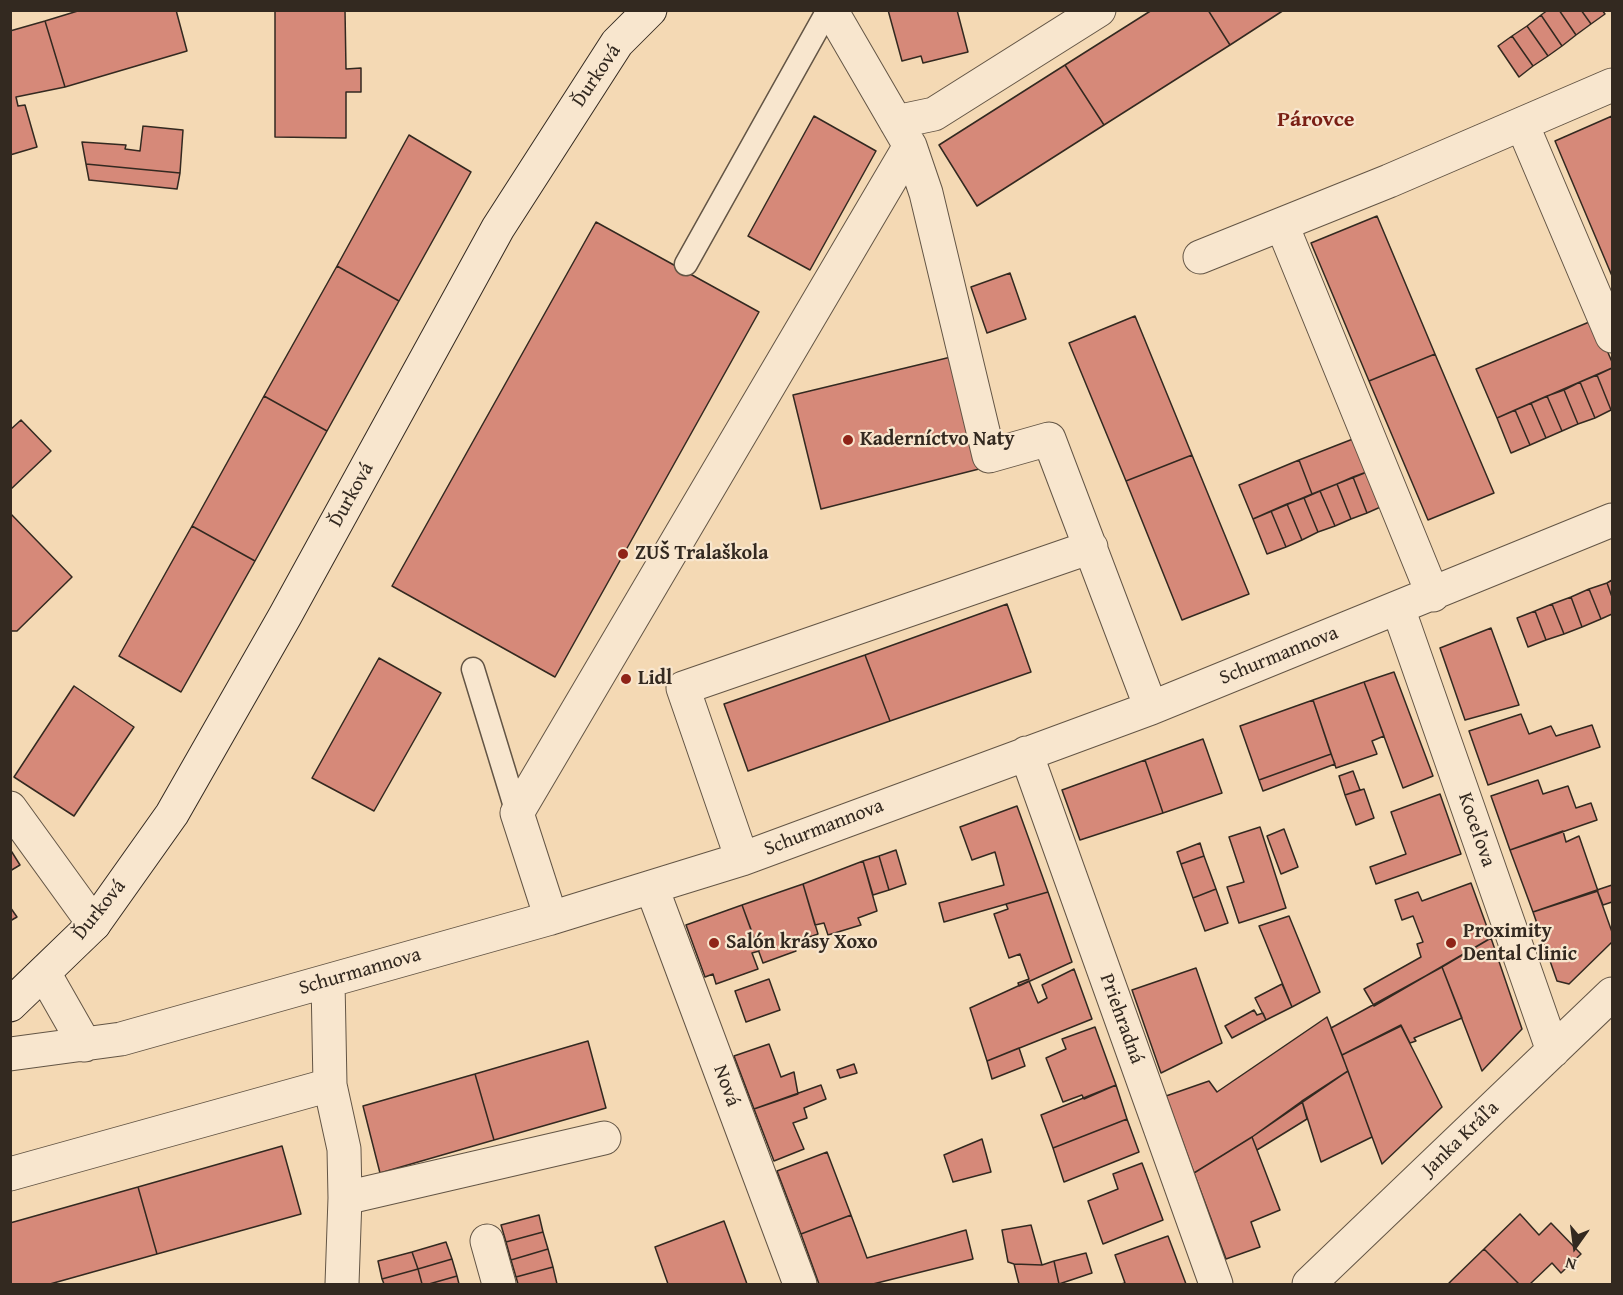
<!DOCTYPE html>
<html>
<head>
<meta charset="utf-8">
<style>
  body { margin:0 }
  #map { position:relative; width:1623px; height:1295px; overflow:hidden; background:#f4d9b4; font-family:"Gentium Book Plus",serif }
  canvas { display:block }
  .frame { position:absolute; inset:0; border:12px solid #332920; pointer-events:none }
  .north { position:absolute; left:1545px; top:1217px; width:60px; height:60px; -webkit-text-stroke:4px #f8e6ce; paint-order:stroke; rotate:194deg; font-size:16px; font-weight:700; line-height:24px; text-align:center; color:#332920 }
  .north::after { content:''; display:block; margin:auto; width:21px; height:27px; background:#332920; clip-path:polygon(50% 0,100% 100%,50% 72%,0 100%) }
</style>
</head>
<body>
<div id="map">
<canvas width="1623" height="1295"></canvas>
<div class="frame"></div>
<div class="north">N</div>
</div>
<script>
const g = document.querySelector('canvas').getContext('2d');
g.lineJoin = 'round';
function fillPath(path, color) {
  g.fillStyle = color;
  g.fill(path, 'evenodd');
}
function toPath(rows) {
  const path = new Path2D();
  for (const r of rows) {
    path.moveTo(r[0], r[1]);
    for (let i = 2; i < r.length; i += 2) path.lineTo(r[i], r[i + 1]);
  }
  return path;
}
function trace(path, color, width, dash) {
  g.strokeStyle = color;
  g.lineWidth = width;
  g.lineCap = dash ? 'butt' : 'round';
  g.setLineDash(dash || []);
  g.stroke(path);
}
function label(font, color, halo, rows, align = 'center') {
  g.font = font + ' "Gentium Book Plus",serif';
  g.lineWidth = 4.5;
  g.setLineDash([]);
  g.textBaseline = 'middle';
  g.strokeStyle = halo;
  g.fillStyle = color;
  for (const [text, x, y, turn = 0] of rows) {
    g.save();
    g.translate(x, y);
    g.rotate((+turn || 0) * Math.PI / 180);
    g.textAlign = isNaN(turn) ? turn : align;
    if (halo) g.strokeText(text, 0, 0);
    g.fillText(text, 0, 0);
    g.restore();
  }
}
const building = toPath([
  [81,10,176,10,187,51,65,87,45,21,81,10],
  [275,10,345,10,346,69,361,68,361,92,346,92,346,138,275,137,275,10],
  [888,10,957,10,968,52,923,63,921,56,902,61,888,10],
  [1152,10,1208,10,1230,45,1104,125,1065,65,1152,10],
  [1208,10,1284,10,1230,45,1208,10],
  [1548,10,1559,10,1576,35,1562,46,1541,15,1548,10],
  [1559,10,1581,10,1591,24,1576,35,1559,10],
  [1581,10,1602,10,1605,14,1591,24,1581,10],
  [1541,15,1562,46,1548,56,1527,26,1541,15],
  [45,21,65,87,16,97,18,106,25,105,37,147,10,155,10,31,45,21],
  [1527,26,1548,56,1533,66,1512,36,1527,26],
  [1512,36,1533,66,1519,77,1498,46,1512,36],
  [1065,65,1104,125,977,206,939,145,1065,65],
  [814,116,876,151,810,270,748,236,814,116],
  [1612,116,1612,276,1555,141,1612,116],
  [143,126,183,130,180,173,86,164,82,142,126,145,125,149,140,151,143,126],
  [409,135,471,172,399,301,337,266,409,135],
  [86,164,180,173,177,189,89,180,86,164],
  [1377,216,1435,354,1369,381,1311,243,1377,216],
  [596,222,759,312,555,677,392,586,596,222],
  [337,266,399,301,327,431,264,396,337,266],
  [1010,273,1026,319,987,333,971,287,1010,273],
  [1135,316,1192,455,1126,481,1069,343,1135,316],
  [1594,320,1612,362,1612,368,1497,418,1476,369,1594,320],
  [1435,354,1494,493,1428,520,1369,381,1435,354],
  [951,357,979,469,821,509,793,395,951,357],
  [1612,368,1612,410,1611,410,1597,375,1612,368],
  [1597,375,1611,410,1595,418,1580,382,1597,375],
  [1580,382,1595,418,1578,424,1564,390,1580,382],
  [1564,390,1578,424,1562,431,1547,396,1564,390],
  [264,396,327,431,255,561,192,526,264,396],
  [1547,396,1562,431,1546,438,1531,403,1547,396],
  [1531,403,1546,438,1530,445,1515,410,1531,403],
  [1515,410,1530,445,1511,453,1497,418,1515,410],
  [21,420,51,451,10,490,10,430,21,420],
  [1358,437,1372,470,1312,494,1299,460,1358,437],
  [1192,455,1249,594,1182,620,1126,481,1192,455],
  [1299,460,1312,494,1253,519,1239,485,1299,460],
  [1372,470,1385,505,1367,513,1353,477,1372,470],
  [1353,477,1367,513,1351,519,1337,484,1353,477],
  [1337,484,1351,519,1335,526,1320,491,1337,484],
  [1320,491,1335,526,1318,532,1304,498,1320,491],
  [1304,498,1318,532,1302,540,1287,504,1304,498],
  [1287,504,1302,540,1286,547,1271,511,1287,504],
  [1271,511,1286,547,1267,554,1253,519,1271,511],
  [10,513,72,577,17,631,10,631,10,513],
  [192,526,255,561,181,692,119,656,192,526],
  [1612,580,1612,597,1607,583,1612,580],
  [1607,583,1612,597,1612,614,1601,619,1589,589,1607,583],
  [1589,589,1601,619,1582,627,1571,597,1589,589],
  [1571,597,1582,627,1564,634,1552,604,1571,597],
  [1007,604,1031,672,890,721,865,655,1007,604],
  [1552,604,1564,634,1546,640,1535,611,1552,604],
  [1535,611,1546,640,1528,647,1517,618,1535,611],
  [1491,628,1519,705,1465,720,1440,648,1491,628],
  [865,655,890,721,748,771,724,704,865,655],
  [379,658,441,693,374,811,312,778,379,658],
  [1394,672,1433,776,1403,788,1364,682,1394,672],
  [1364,682,1384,736,1372,741,1377,754,1336,768,1313,700,1364,682],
  [74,686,134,727,74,816,14,777,74,686],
  [1313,700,1331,754,1259,780,1240,726,1313,700],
  [1521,714,1529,734,1551,726,1556,736,1592,725,1600,747,1488,785,1469,731,1521,714],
  [1203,739,1222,793,1163,813,1145,760,1203,739],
  [1331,754,1335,764,1263,791,1259,780,1331,754],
  [1145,760,1163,813,1080,840,1062,790,1145,760],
  [1353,771,1360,790,1345,795,1339,776,1353,771],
  [1538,780,1543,794,1568,786,1576,808,1591,803,1597,820,1510,850,1491,796,1538,780],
  [1364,789,1374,818,1356,825,1345,795,1364,789],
  [1440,794,1461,854,1376,884,1370,867,1406,854,1391,812,1440,794],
  [1017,806,1048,892,944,922,939,903,1004,885,995,852,972,860,960,827,1017,806],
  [1260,827,1286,908,1239,923,1227,887,1244,882,1229,837,1260,827],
  [1284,829,1298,867,1281,874,1267,836,1284,829],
  [1563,831,1566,842,1579,836,1598,891,1533,912,1510,850,1563,831],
  [1200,843,1204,856,1181,864,1177,852,1200,843],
  [10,849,20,865,10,871,10,849],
  [896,850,906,884,889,890,879,856,896,850],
  [879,856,889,890,873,895,863,861,879,856],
  [1204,856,1216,889,1193,898,1181,864,1204,856],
  [863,861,877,911,858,918,861,925,828,935,824,923,815,925,803,884,863,861],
  [1471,883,1491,938,1374,1006,1364,989,1421,957,1417,944,1423,942,1413,916,1402,920,1395,900,1418,892,1422,901,1471,883],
  [803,884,818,934,793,943,796,951,763,963,742,905,803,884],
  [1612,885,1612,902,1603,905,1597,890,1612,885],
  [1216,889,1228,923,1205,931,1193,898,1216,889],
  [1597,890,1612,932,1612,942,1569,984,1557,981,1533,912,1597,890],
  [1048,892,1072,962,1019,986,1018,983,1029,979,1020,954,1009,958,994,914,1008,909,1006,904,1048,892],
  [742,905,759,951,752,953,758,969,716,984,713,974,705,977,686,925,742,905],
  [10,907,17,917,10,921,10,907],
  [1289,916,1320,992,1292,1007,1259,926,1289,916],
  [1491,938,1522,1029,1482,1071,1442,967,1491,938],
  [1442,967,1462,1018,1414,1038,1416,1041,1410,1043,1401,1025,1342,1055,1331,1028,1442,967],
  [1196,968,1222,1043,1161,1073,1132,990,1196,968],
  [1074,969,1092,1019,987,1061,970,1008,1029,981,1038,1003,1047,998,1042,985,1074,969],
  [769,979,780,1010,746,1022,735,991,769,979],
  [1282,984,1292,1007,1266,1020,1255,998,1282,984],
  [1254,1010,1257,1015,1263,1013,1266,1020,1232,1038,1225,1026,1254,1010],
  [1327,1017,1348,1071,1252,1137,1194,1173,1166,1096,1209,1081,1217,1092,1327,1017],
  [1401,1026,1442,1107,1382,1164,1342,1055,1401,1026],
  [1095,1027,1116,1085,1084,1099,1082,1095,1063,1102,1046,1058,1066,1049,1062,1039,1095,1027],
  [588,1041,606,1108,494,1140,475,1074,588,1041],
  [769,1044,781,1077,794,1072,798,1094,754,1109,734,1056,769,1044],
  [1019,1048,1025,1066,992,1079,987,1061,1019,1048],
  [854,1064,857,1073,840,1078,837,1070,854,1064],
  [1348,1071,1372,1137,1321,1162,1302,1101,1348,1071],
  [475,1074,494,1140,380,1173,363,1106,475,1074],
  [821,1085,826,1099,804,1108,807,1118,793,1123,804,1149,774,1161,754,1109,821,1085],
  [1116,1085,1127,1119,1053,1148,1041,1115,1116,1085],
  [1302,1101,1307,1119,1257,1150,1252,1137,1302,1101],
  [1127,1119,1139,1152,1064,1182,1053,1148,1127,1119],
  [1252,1137,1280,1210,1251,1222,1260,1247,1226,1259,1194,1173,1252,1137],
  [982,1139,991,1172,953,1182,944,1155,982,1139],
  [282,1146,301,1214,157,1254,138,1187,282,1146],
  [827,1152,851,1215,801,1234,777,1171,827,1152],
  [1142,1163,1163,1220,1103,1244,1088,1201,1118,1189,1113,1174,1142,1163],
  [138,1187,157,1254,50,1284,10,1284,10,1223,138,1187],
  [1520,1214,1539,1235,1551,1223,1581,1254,1561,1273,1552,1263,1530,1284,1519,1284,1484,1249,1520,1214],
  [539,1215,543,1232,506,1242,501,1225,539,1215],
  [851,1215,867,1258,966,1230,973,1259,873,1284,819,1284,801,1234,851,1215],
  [724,1221,747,1284,668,1284,655,1247,724,1221],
  [1031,1225,1042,1265,1014,1264,1008,1262,1002,1230,1031,1225],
  [543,1232,548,1249,511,1260,506,1242,543,1232],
  [1168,1236,1186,1284,1121,1284,1125,1283,1115,1255,1168,1236],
  [446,1242,452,1259,418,1269,412,1252,446,1242],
  [548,1249,553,1267,516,1277,511,1260,548,1249],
  [1484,1249,1519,1284,1451,1284,1449,1283,1484,1249],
  [412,1252,418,1269,382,1279,378,1261,412,1252],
  [1086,1253,1092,1273,1059,1284,1054,1261,1086,1253],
  [452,1259,457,1276,429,1284,422,1284,418,1269,452,1259],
  [1054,1261,1059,1284,1019,1284,1014,1264,1042,1265,1054,1261],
  [553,1267,557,1284,518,1284,516,1277,553,1267],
  [418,1269,422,1284,384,1284,382,1279,418,1269],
  [457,1276,459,1284,429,1284,457,1276]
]);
const lane = toPath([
  [686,264,828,10],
  [473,669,517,813]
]);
const street = toPath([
  [831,10,910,146,926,193,989,456,1049,439,1151,708],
  [896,122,934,114,1099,10],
  [1522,124,1612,336],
  [1282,225,1433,595],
  [1200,257,1389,181,1612,85],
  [1398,608,1553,1051],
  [1026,753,1216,1284],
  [10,808,94,924],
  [742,859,683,688,1091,547],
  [652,888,800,1284],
  [551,918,517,813,910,146],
  [44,973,85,1045],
  [328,981,330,1085,344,1149,345,1198,342,1284],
  [10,1054,121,1039,551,918,742,859,1151,708,1612,520],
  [10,1174,330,1085],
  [345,1198,604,1138],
  [487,1241,499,1284],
  [1309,1284,1612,994]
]);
const secondary = toPath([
  [10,1005,94,924,172,814,285,616,498,228,617,43,650,10]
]);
const markers = [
  [848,440,6,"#8f2418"],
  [623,554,6,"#8f2418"],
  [626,679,6,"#8f2418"],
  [714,943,6,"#8f2418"],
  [1451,943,6,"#8f2418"]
];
const streetNames = [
  ["Ďurková",597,76,-56],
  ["Ďurková",352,495,-61],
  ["Schurmannova",1279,656,-22],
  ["Schurmannova",824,828,-21],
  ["Koceľova",1476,830,71],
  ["Ďurková",100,910,-51],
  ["Schurmannova",360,972,-16],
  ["Priehradná",1121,1019,70],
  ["Nová",726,1086,70],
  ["Janka Kráľa",1461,1139,-44]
];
const poiNames = [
  ["Kaderníctvo Naty",860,440],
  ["ZUŠ Tralaškola",635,554],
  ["Lidl",638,679],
  ["Proximity",1463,932],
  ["Dental Clinic",1463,955],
  ["Salón krásy Xoxo",726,943]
];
const quarterNames = [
  ["Párovce",1316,120]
];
fillPath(building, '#d68979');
trace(building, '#332920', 1.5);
trace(lane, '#635545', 25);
trace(street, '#635545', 35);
trace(secondary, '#332920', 35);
trace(lane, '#f8e6ce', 22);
trace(street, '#f8e6ce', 33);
trace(secondary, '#f8e6ce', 33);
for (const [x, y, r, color] of markers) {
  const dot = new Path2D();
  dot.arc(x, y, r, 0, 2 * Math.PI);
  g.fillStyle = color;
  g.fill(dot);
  trace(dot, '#f8e6ce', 2);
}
label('20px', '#332920', '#f8e6ce', streetNames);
label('bold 20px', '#332920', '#f8e6ce', poiNames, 'left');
label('bold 22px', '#7a1f14', '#f8e6ce', quarterNames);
</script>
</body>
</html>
